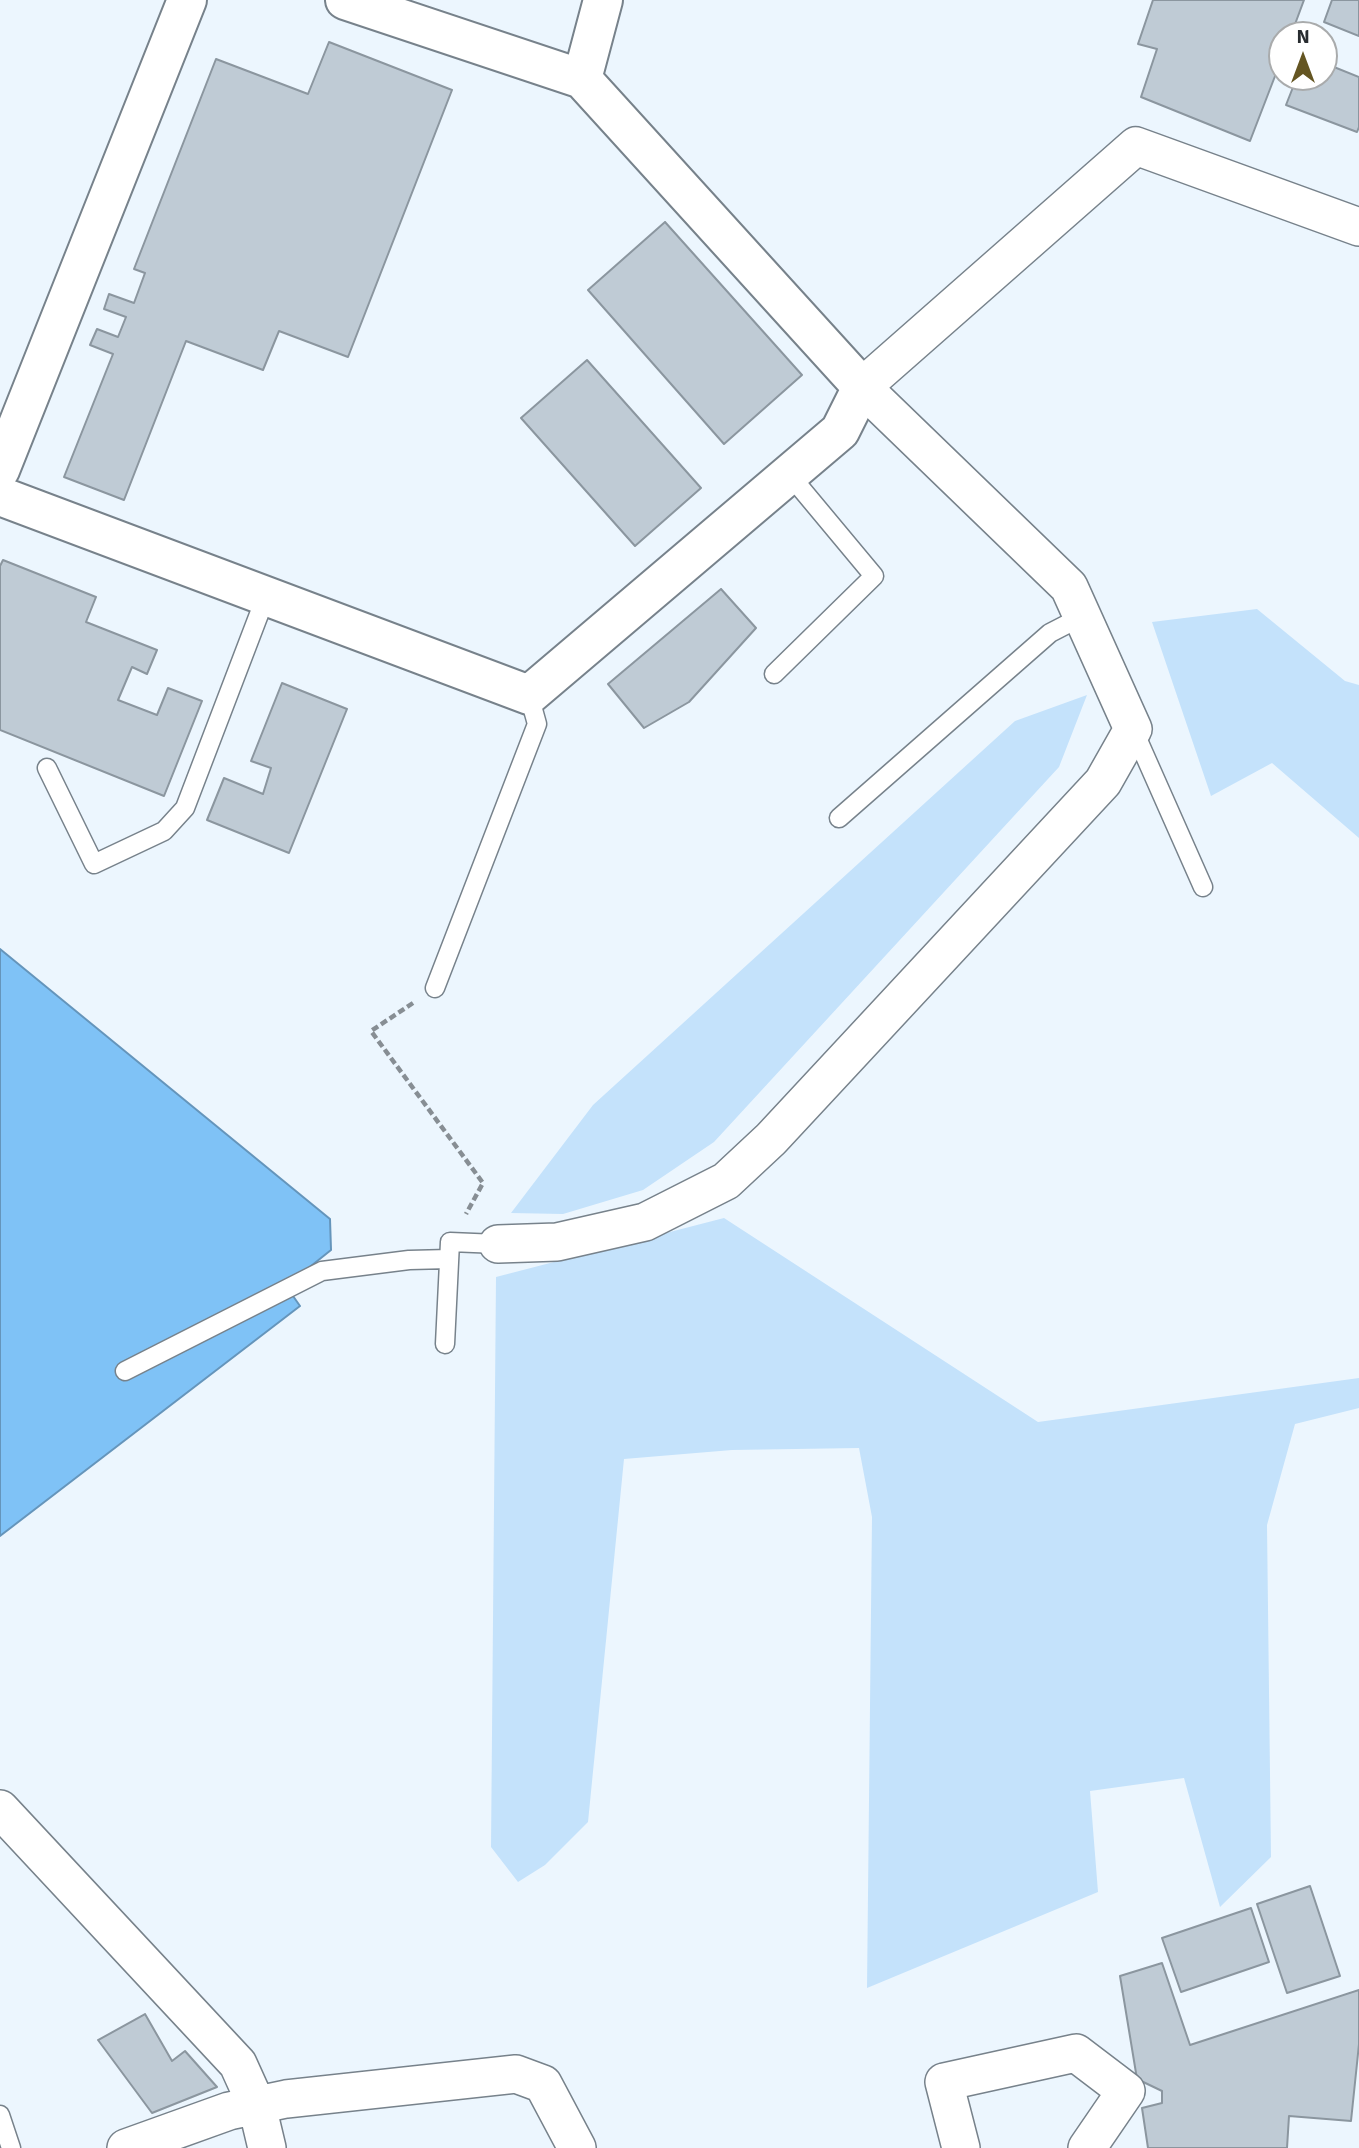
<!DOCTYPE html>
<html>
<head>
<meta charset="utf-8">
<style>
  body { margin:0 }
  #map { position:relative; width:1359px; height:2148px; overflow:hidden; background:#ecf6fe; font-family:Signika,sans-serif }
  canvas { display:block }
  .north { position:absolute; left:1268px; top:21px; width:70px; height:70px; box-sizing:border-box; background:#fff; border:2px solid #a9abac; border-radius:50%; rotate:0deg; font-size:19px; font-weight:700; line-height:28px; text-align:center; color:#282c30 }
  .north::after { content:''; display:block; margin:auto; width:24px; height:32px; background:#645522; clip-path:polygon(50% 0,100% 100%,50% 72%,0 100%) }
</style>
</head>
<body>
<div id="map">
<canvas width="1359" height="2148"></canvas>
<div class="north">N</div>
</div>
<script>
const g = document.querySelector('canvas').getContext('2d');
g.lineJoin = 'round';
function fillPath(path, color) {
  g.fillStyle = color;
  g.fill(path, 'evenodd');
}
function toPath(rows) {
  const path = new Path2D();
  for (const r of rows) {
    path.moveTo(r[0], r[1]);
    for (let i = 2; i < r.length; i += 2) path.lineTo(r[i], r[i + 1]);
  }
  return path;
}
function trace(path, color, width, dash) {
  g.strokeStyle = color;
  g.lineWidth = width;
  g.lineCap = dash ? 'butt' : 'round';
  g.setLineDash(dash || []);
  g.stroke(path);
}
const green = toPath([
  [1257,609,1345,681,1359,685,1359,838,1272,763,1211,796,1152,622],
  [1087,695,1059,767,714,1142,643,1190,563,1214,511,1213,593,1105,1015,721],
  [724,1218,1038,1422,1359,1378,1359,1408,1295,1424,1267,1525,1271,1857,1220,1907,1184,1778,1090,1791,1098,1892,867,1988,872,1517,859,1448,732,1450,624,1459,588,1822,545,1865,518,1882,491,1847,496,1277]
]);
const water = toPath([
  [0,949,330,1219,331,1250,286,1286,300,1306,0,1536,0,949]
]);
const building = toPath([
  [1153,0,1304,0,1291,35,1282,35,1282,58,1250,141,1141,97,1157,49,1138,44,1153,0],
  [1332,0,1359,0,1359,36,1324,22,1332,0],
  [329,42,452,90,348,357,279,331,263,370,186,341,124,500,64,477,113,354,90,345,97,329,118,337,126,317,104,309,109,294,134,303,145,273,134,269,216,59,308,94,329,42],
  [1324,63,1359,77,1359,127,1357,132,1286,105,1297,77,1324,77,1324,63],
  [665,222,802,375,724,444,588,290,665,222],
  [587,360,701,488,635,546,521,418,587,360],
  [3,560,96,597,86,622,157,650,147,674,132,667,118,700,157,715,168,688,202,701,164,796,0,730,0,566,3,560],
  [721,589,756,628,689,702,644,728,608,684,721,589],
  [282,683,347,709,289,853,207,820,224,778,263,794,271,768,251,761,282,683],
  [1310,1886,1340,1976,1287,1993,1257,1904,1310,1886],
  [1251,1908,1269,1962,1181,1992,1162,1938,1251,1908],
  [1162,1963,1190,2045,1359,1990,1359,2044,1351,2121,1289,2116,1287,2148,1148,2148,1142,2108,1162,2103,1162,2091,1137,2079,1120,1976,1162,1963],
  [145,2014,172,2061,185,2051,217,2087,152,2113,98,2040,145,2014]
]);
const path = toPath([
  [413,1003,371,1031,483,1183,466,1214]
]);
const service = toPath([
  [774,674,874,576,789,474],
  [1133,729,1203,887],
  [47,768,94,864,164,831,185,808,266,596],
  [839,818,1050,633,1083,616],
  [435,988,537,724,529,695],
  [445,1344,450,1242,498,1244],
  [125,1371,322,1271,409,1260,449,1259],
  [0,2115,11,2148]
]);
const minor = toPath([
  [498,1244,557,1242,645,1222,726,1181,771,1139,1103,782,1133,729,1069,587,862,387,1136,146,1359,227],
  [0,1809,238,2064,257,2106,267,2148],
  [126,2148,229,2111,286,2099,516,2074,543,2084,577,2148],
  [961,2148,944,2082,1076,2053,1126,2091,1087,2148]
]);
const tertiary = toPath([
  [582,79,603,0],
  [0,470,187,0],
  [0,496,529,695,840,431,862,387,582,79,345,0]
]);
fillPath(green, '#c4e2fb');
fillPath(water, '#7fc2f6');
trace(water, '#6595bb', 2);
fillPath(building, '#bfcbd5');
trace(building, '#8b969f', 2);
trace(service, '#77828b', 21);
trace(minor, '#77828b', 40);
trace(tertiary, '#77828b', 42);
trace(path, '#878e94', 4.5, [7, 3.5]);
trace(service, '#fff', 18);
trace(minor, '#fff', 37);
trace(tertiary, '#fff', 38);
</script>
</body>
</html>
